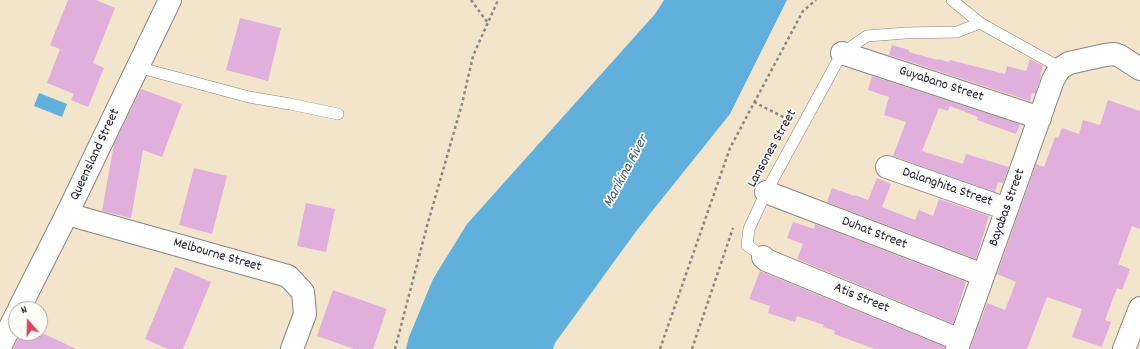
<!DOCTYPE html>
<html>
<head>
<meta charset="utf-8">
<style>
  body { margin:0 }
  #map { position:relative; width:1140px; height:349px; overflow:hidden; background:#f3e5cc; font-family:Dekko,sans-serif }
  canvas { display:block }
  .north { position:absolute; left:8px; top:301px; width:40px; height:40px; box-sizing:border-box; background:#fdfcf7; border:1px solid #a5a5ac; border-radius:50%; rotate:340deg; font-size:11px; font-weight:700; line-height:16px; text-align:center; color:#22223b }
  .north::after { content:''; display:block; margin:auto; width:14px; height:18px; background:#d1495b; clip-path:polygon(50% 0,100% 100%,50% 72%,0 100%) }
</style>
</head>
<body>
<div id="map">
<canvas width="1140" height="349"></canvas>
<div class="north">N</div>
</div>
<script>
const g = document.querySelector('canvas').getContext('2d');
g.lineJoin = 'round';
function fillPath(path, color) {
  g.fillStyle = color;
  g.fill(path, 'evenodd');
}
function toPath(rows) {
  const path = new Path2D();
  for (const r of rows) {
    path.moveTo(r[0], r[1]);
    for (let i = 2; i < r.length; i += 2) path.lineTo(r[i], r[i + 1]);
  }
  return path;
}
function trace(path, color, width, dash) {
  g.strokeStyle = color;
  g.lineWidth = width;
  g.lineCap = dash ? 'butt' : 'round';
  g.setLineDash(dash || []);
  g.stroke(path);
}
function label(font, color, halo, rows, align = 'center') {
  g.font = font + ' Dekko,sans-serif';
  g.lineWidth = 3.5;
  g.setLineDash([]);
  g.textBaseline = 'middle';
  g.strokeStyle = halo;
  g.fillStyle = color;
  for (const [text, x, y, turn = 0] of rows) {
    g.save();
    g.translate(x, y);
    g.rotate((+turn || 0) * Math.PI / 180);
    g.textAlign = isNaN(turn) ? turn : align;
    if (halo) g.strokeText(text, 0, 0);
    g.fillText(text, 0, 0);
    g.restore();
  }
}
const water = toPath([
  [664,0,787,0,730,114,637,230,555,343,553,349,406,349,409,337,433,279,467,224,655,14],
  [39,93,67,104,62,117,34,106]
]);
const building = toPath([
  [68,0,96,0,115,8,93,63,104,68,88,107,71,100,74,94,47,83,60,49,50,45],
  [240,18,281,28,268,81,226,70],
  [892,45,909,50,909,52,937,60,938,59,949,62,950,60,1005,74,1007,66,1026,71,1030,59,1043,66,1040,75,1041,76,1035,94,1032,93,1030,101,889,55],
  [872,76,1020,124,1016,134,977,120,978,117,950,106,948,111,939,108,922,151,963,164,966,154,1009,167,1003,183,998,182,995,192,893,156,906,122,884,115,889,97,868,90],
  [141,89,182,104,162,157,143,150,131,218,102,211,114,144],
  [1108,100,1140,111,1140,229,1132,226,1118,264,1130,269,1122,290,1117,288,1105,320,1111,322,1102,347,1072,337,1082,309,1047,297,1027,349,970,349,987,303,1005,310,1016,282,997,274,1036,164,1044,167,1055,137,1058,138,1062,128,1079,134,1083,120,1100,125],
  [194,168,227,176,212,234,179,225],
  [877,178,891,184,882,207,915,220,919,210,933,216,939,199,989,216,976,259,827,202,832,188,855,196,855,195,868,200],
  [306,203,335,209,326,252,297,246],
  [793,222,814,229,815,224,966,282,953,324,797,259,803,244,787,238],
  [175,267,211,282,183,349,168,349,145,339],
  [760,271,945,347,945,349,875,349,834,334,835,331,823,327,824,325,797,316,795,322,768,313,770,306,749,299],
  [333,290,387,309,373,349,354,349,317,336],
  [40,332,76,349,13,349,21,333,40,333]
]);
const path = toPath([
  [471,0,488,23],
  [754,102,789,120],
  [395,349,427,226,462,104,473,56,498,0],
  [660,349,730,148,803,11,816,0],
  [692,349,733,228]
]);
const service = toPath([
  [952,0,980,23,1061,68],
  [137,67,249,97,290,104,338,114],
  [763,257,747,245,749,229,766,192,842,53,867,36,906,33,957,32,980,23]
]);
const minor = toPath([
  [842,53,1040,118],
  [887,167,1007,209],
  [766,192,983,275],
  [67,214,288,276,303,292,305,314,292,349],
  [763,257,766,260,960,340],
  [19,309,67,214,170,0],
  [0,347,16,315],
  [957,349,1053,80,1057,73,1061,68,1069,63,1105,55,1114,54,1120,56,1140,69],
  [1124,349,1140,308]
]);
const streetNames = [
  ["Guyabano Street",941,85,18],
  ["Lansones Street",773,149,-61],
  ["Queensland Street",96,155,-65],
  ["Dalanghita Street",947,188,19],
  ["Bayabas Street",1008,208,-70],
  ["Duhat Street",874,234,21],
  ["Melbourne Street",217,256,16],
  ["Atis Street",861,299,22]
];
const waterNames = [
  ["Marikina River",627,172,-62]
];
fillPath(water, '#61b0db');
fillPath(building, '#e0afdb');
trace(service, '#8a8484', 12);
trace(minor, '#8a8484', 24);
trace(path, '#8a8484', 2.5, [3, 3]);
trace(service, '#fff', 11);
trace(minor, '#fff', 22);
label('14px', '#22223b', '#fdfcf7', streetNames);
label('italic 15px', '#3b5b7b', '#fdfcf7', waterNames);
</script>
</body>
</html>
